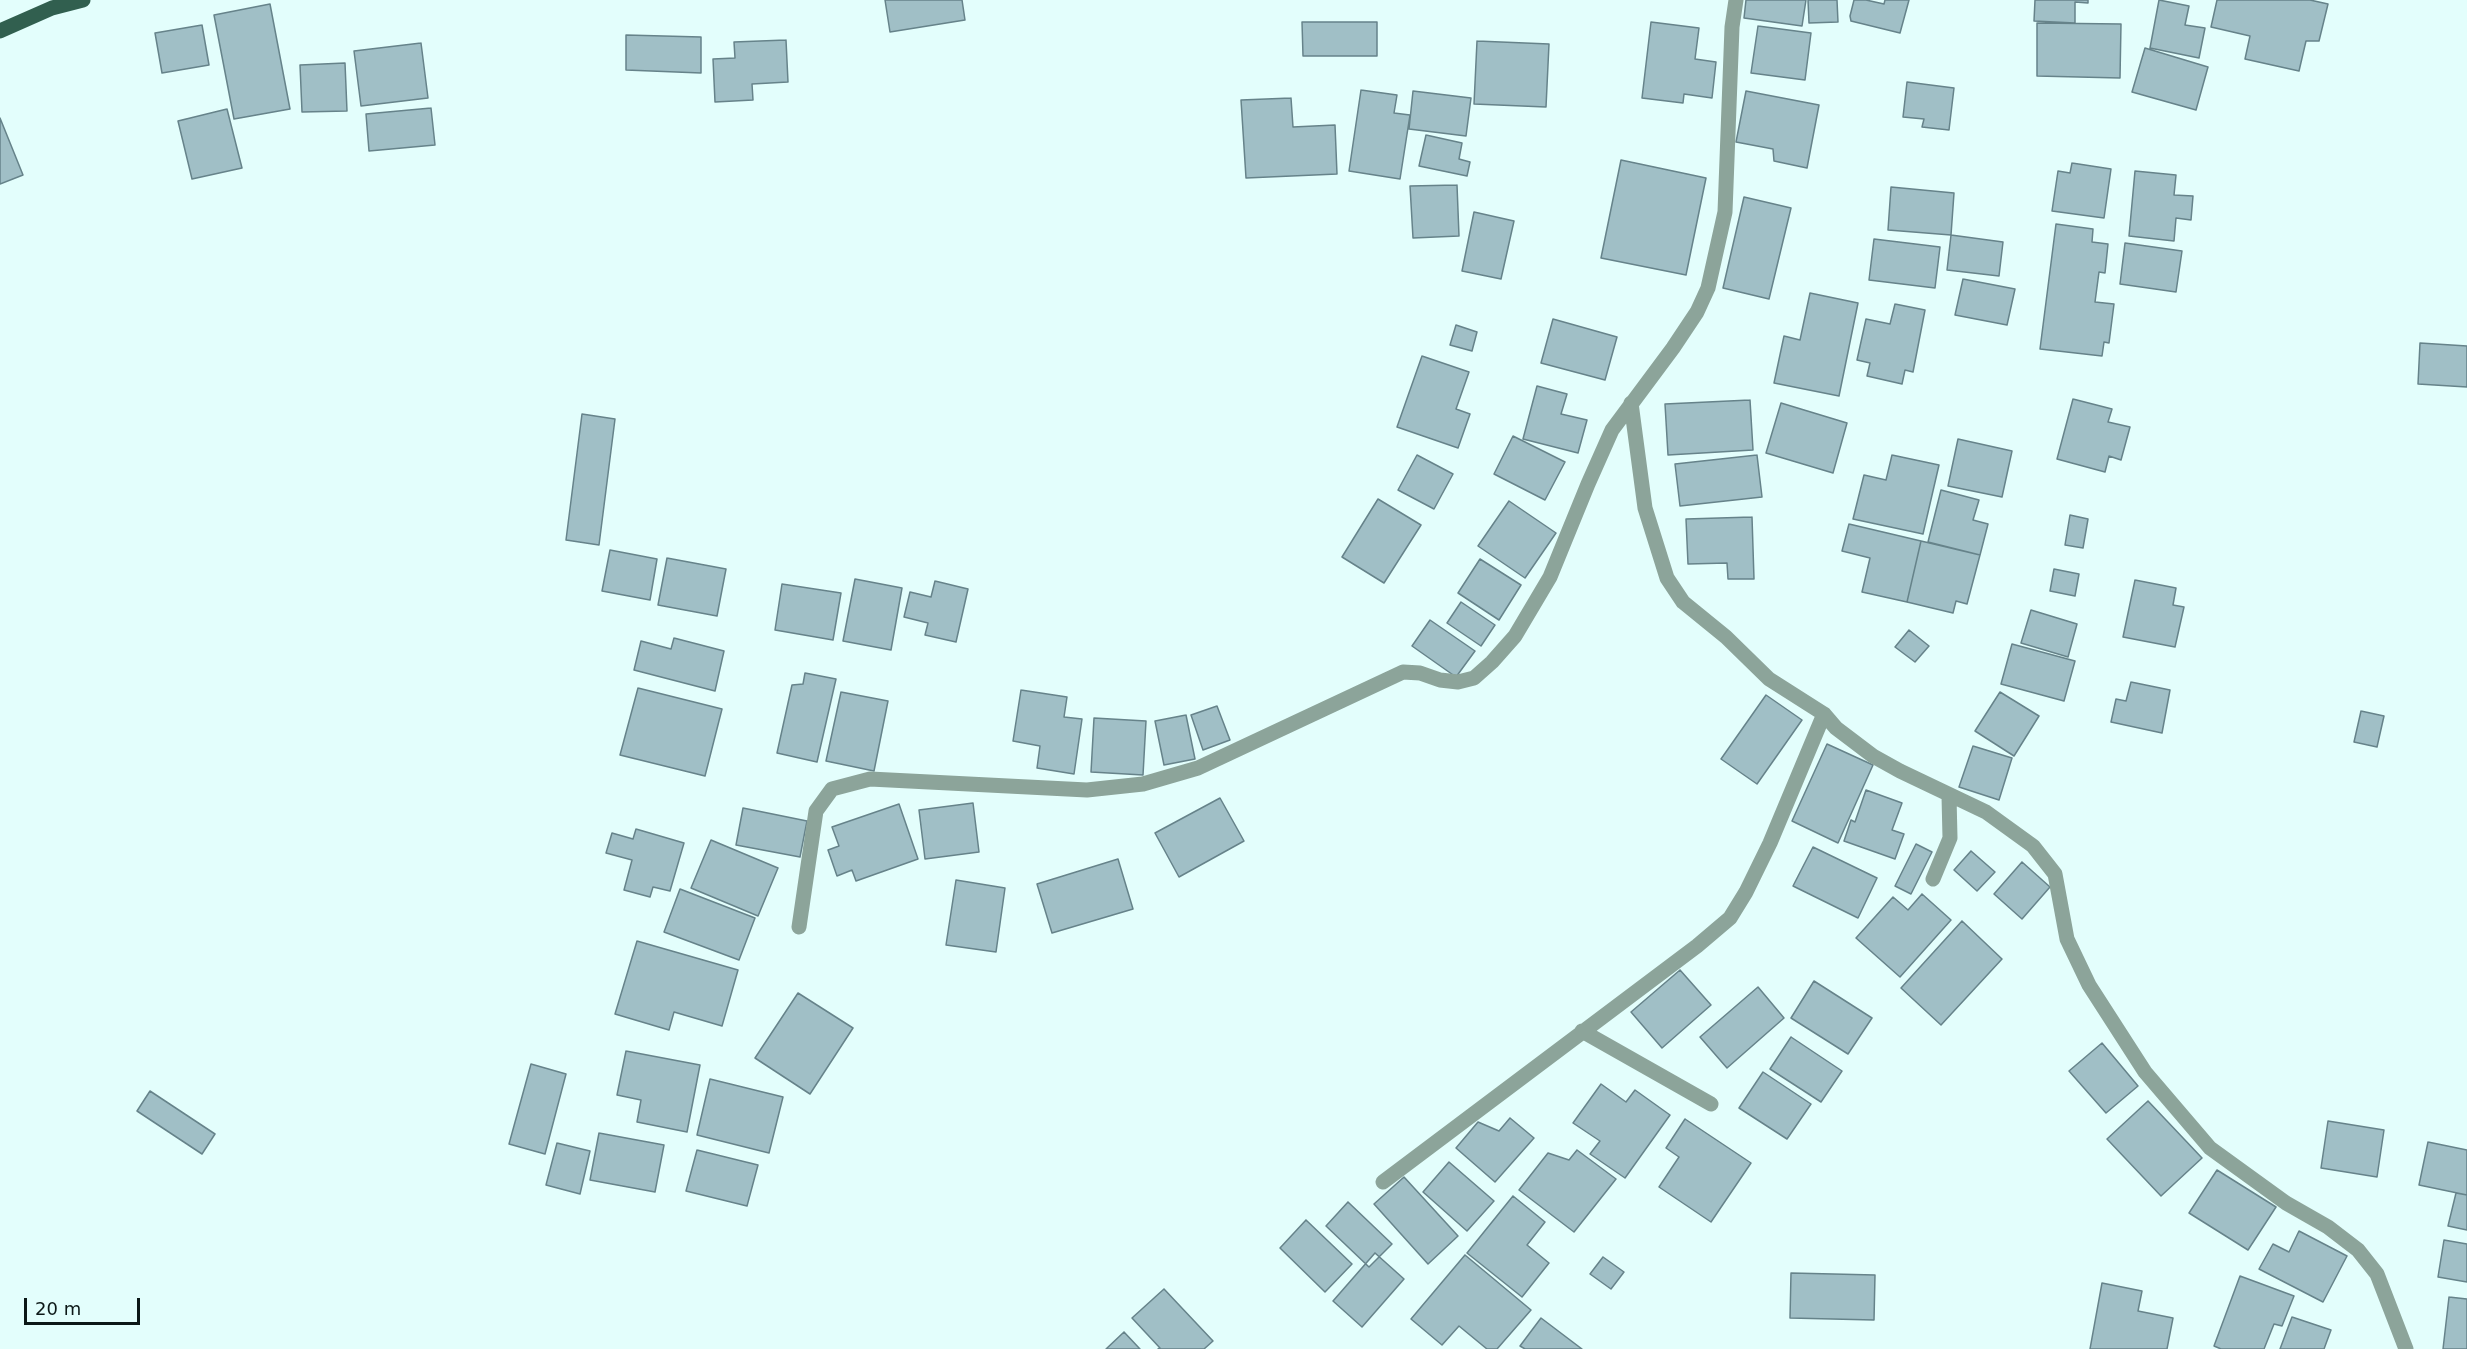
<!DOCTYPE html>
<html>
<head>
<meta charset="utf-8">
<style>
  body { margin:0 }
  #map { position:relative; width:2467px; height:1349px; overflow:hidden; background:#e3fefc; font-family:"DejaVu Sans",sans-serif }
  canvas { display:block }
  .scale { position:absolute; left:24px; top:1298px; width:116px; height:27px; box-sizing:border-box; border:3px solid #0c1817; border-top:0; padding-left:8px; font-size:18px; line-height:21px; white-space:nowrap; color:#0c1817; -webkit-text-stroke:4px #e3fefc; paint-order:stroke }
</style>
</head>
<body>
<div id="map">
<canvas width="2467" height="1349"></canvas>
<div class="scale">20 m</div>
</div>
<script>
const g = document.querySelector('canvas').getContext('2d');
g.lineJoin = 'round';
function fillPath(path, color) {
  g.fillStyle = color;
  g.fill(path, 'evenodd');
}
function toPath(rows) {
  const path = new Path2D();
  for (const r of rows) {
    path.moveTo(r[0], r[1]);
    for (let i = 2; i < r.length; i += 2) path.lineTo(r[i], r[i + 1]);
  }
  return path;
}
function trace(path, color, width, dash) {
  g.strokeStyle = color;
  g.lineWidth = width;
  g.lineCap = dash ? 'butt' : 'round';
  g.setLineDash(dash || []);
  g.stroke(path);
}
const building = toPath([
  [885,0,962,0,965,20,890,32,885,0],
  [1746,0,1806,0,1802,26,1744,18,1746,0],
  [1808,0,1837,0,1838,22,1809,23,1808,0],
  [1854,0,1866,0,1884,4,1885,0,1909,0,1900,33,1851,21,1850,16,1854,0],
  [2035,0,2088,0,2088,3,2075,2,2075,23,2034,21,2035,0],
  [2159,0,2189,6,2185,25,2205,28,2199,58,2150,48,2159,0],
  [2217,0,2310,0,2328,4,2319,41,2306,41,2299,71,2245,59,2250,36,2211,27,2217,0],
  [270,4,290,109,234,119,214,15,270,4],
  [1302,22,1377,22,1377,56,1303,56,1302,22],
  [1651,22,1699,28,1695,59,1716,62,1712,98,1684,94,1683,103,1642,98,1651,22],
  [2037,23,2121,24,2120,78,2037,76,2037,23],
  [202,25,209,65,162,73,155,33,202,25],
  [1758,26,1811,33,1805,80,1751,73,1758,26],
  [626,35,701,37,701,73,626,70,626,35],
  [786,40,788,82,752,84,753,100,715,102,713,59,735,58,734,42,786,40],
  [1477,41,1549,44,1546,107,1474,104,1477,41],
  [421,43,428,98,361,106,354,51,421,43],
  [2145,48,2208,67,2196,110,2132,92,2145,48],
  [345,63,347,111,302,112,300,65,345,63],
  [1907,82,1954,88,1949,130,1922,127,1924,119,1903,117,1907,82],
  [1361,90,1397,95,1394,113,1410,115,1400,179,1349,171,1361,90],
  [1413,91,1471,98,1466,136,1409,129,1413,91],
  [1746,91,1819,105,1807,168,1774,161,1773,149,1736,142,1746,91],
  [1291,98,1293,127,1335,125,1337,174,1246,178,1241,100,1291,98],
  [431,108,435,145,369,151,366,114,431,108],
  [227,109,242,168,192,179,178,121,227,109],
  [0,118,23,175,0,184,0,118],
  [1426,135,1462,143,1459,159,1470,162,1467,176,1419,166,1426,135],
  [1621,160,1706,178,1686,275,1601,258,1621,160],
  [2072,163,2111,169,2104,218,2052,211,2058,171,2070,173,2072,163],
  [2135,171,2176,175,2174,195,2193,196,2191,220,2176,218,2174,241,2129,236,2135,171],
  [1457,185,1459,236,1413,238,1410,186,1457,185],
  [1891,187,1954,193,1951,235,1888,230,1891,187],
  [1744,197,1791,208,1769,299,1723,288,1744,197],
  [1474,212,1514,221,1501,279,1462,271,1474,212],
  [2056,224,2093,229,2092,242,2108,244,2105,273,2099,272,2095,302,2114,304,2109,343,2104,342,2102,356,2040,349,2056,224],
  [1951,235,2003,242,1999,276,1947,270,1951,235],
  [1874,239,1940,247,1935,288,1869,280,1874,239],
  [2125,243,2182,251,2176,292,2120,284,2125,243],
  [1963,279,2015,289,2007,325,1955,315,1963,279],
  [1810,293,1858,303,1839,396,1774,383,1784,336,1800,340,1810,293],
  [1895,304,1925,310,1913,372,1905,370,1902,384,1867,376,1870,363,1857,360,1866,319,1890,324,1895,304],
  [1553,319,1617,337,1605,380,1541,363,1553,319],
  [1456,325,1477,332,1472,351,1450,345,1456,325],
  [2420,343,2467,346,2467,387,2418,384,2420,343],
  [1422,356,1469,372,1456,409,1470,414,1458,448,1397,427,1422,356],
  [1537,386,1567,394,1561,414,1587,420,1578,453,1523,439,1537,386],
  [2073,399,2112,409,2108,422,2130,427,2121,460,2109,456,2105,472,2057,459,2073,399],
  [1750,400,1753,450,1668,455,1665,404,1750,400],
  [1781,403,1847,423,1833,473,1766,453,1781,403],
  [582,414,615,419,599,545,566,540,582,414],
  [1513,436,1565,462,1545,500,1494,474,1513,436],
  [1958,439,2012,451,2002,497,1948,486,1958,439],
  [1417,455,1453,474,1434,509,1398,490,1417,455],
  [1757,455,1762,497,1680,506,1675,464,1757,455],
  [1892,455,1939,465,1923,534,1853,519,1864,475,1886,480,1892,455],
  [1941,490,1979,500,1973,520,1988,524,1980,555,1928,542,1941,490],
  [1378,499,1421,525,1384,583,1342,557,1378,499],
  [1509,501,1556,533,1525,578,1478,546,1509,501],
  [2070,515,2088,519,2083,548,2065,545,2070,515],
  [1752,517,1754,579,1728,579,1727,563,1688,564,1686,519,1752,517],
  [1849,524,1921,541,1907,602,1862,592,1870,558,1842,551,1849,524],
  [1921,541,1980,555,1967,604,1956,601,1953,613,1907,602,1921,541],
  [610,550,657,559,650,600,602,591,610,550],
  [667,558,726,569,717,616,658,605,667,558],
  [1480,559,1521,585,1499,620,1458,593,1480,559],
  [2054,569,2079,574,2075,596,2050,591,2054,569],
  [855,579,902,588,891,650,843,641,855,579],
  [2135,580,2176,588,2173,605,2184,607,2175,647,2123,637,2135,580],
  [935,581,968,589,956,642,925,635,928,623,904,617,910,592,931,597,935,581],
  [782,584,841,593,833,640,775,630,782,584],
  [1461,602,1495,625,1481,646,1447,623,1461,602],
  [2031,610,2077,624,2068,657,2021,643,2031,610],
  [1430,620,1475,651,1456,677,1412,646,1430,620],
  [1909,630,1929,646,1915,662,1895,647,1909,630],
  [674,638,724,651,715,691,634,670,641,641,671,649,674,638],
  [2012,644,2075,661,2064,701,2001,684,2012,644],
  [805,673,836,679,817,762,777,753,792,685,803,684,805,673],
  [2131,682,2170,690,2162,733,2111,722,2116,699,2126,701,2131,682],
  [638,688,722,709,705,776,620,755,638,688],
  [1021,690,1067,697,1064,717,1082,719,1074,774,1037,768,1040,746,1013,741,1021,690],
  [841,692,888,701,874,771,826,761,841,692],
  [2000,692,2039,716,2014,756,1975,731,2000,692],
  [1766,695,1802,720,1757,784,1721,759,1766,695],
  [1217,706,1230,740,1203,750,1191,715,1217,706],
  [2361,711,2384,716,2377,747,2354,742,2361,711],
  [1186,715,1195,759,1164,765,1155,721,1186,715],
  [1094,718,1146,721,1143,775,1091,772,1094,718],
  [1827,744,1873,765,1838,843,1792,821,1827,744],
  [1973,746,2012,758,1999,800,1959,787,1973,746],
  [1866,790,1902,803,1892,830,1904,834,1895,859,1844,841,1851,820,1855,822,1866,790],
  [1220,798,1244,841,1179,877,1155,833,1220,798],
  [973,803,979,852,925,859,919,810,973,803],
  [899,804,918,859,856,881,852,870,837,876,828,850,839,846,832,827,899,804],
  [743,808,807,821,800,857,736,845,743,808],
  [636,829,684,843,670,891,653,887,650,897,624,890,632,860,606,853,612,833,633,839,636,829],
  [711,840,778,868,758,916,691,888,711,840],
  [1916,844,1932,852,1911,894,1895,886,1916,844],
  [1813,847,1877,878,1858,918,1793,886,1813,847],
  [1971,851,1995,872,1977,891,1954,870,1971,851],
  [1118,859,1133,909,1052,933,1037,884,1118,859],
  [2022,862,2050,887,2022,919,1994,894,2022,862],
  [956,880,1005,888,996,952,946,945,956,880],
  [680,889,755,918,739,960,664,932,680,889],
  [1922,894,1951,920,1900,977,1856,938,1893,897,1908,910,1922,894],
  [1962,921,2002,959,1941,1025,1901,988,1962,921],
  [637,941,738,970,722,1026,674,1012,669,1030,615,1014,637,941],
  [1680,970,1711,1005,1662,1048,1631,1012,1680,970],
  [1814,981,1872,1018,1848,1054,1791,1018,1814,981],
  [1758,987,1784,1018,1727,1068,1700,1037,1758,987],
  [798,993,853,1028,810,1094,755,1058,798,993],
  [1791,1037,1842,1071,1821,1102,1770,1069,1791,1037],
  [2102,1043,2138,1086,2106,1113,2069,1071,2102,1043],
  [626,1051,700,1065,687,1132,637,1122,641,1100,617,1095,626,1051],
  [531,1064,566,1074,545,1154,509,1144,531,1064],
  [1763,1072,1811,1104,1787,1139,1739,1108,1763,1072],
  [710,1079,783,1097,769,1153,697,1135,710,1079],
  [1601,1084,1626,1102,1635,1090,1670,1115,1625,1178,1590,1154,1600,1141,1573,1123,1601,1084],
  [150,1091,215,1134,202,1154,137,1111,150,1091],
  [2148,1101,2202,1158,2161,1196,2107,1139,2148,1101],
  [1510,1118,1534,1138,1495,1182,1456,1148,1478,1122,1499,1131,1510,1118],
  [1685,1119,1751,1163,1711,1222,1659,1187,1679,1157,1666,1148,1685,1119],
  [2328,1121,2384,1130,2377,1177,2321,1168,2328,1121],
  [599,1133,664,1145,655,1192,590,1180,599,1133],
  [2428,1142,2467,1150,2467,1195,2419,1185,2428,1142],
  [557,1143,590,1151,580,1194,546,1185,557,1143],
  [697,1150,758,1165,747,1206,686,1191,697,1150],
  [1577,1150,1616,1179,1574,1232,1519,1190,1548,1153,1569,1160,1577,1150],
  [1449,1162,1494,1201,1467,1231,1423,1192,1449,1162],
  [2217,1170,2276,1207,2248,1250,2189,1213,2217,1170],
  [1404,1177,1458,1236,1428,1264,1374,1204,1404,1177],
  [2456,1193,2467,1195,2467,1230,2448,1226,2456,1193],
  [1513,1196,1545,1222,1527,1245,1549,1263,1522,1297,1467,1253,1513,1196],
  [1348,1202,1392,1244,1369,1267,1326,1226,1348,1202],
  [1306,1220,1352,1264,1325,1292,1280,1248,1306,1220],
  [2299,1231,2347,1256,2323,1302,2259,1269,2273,1244,2289,1252,2299,1231],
  [2444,1240,2467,1244,2467,1282,2438,1277,2444,1240],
  [1375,1253,1404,1279,1362,1327,1333,1301,1375,1253],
  [1465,1255,1531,1310,1497,1349,1487,1349,1459,1326,1442,1345,1411,1319,1465,1255],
  [1603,1257,1624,1272,1611,1289,1590,1274,1603,1257],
  [1791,1273,1875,1275,1874,1320,1790,1318,1791,1273],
  [2240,1276,2294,1296,2282,1326,2274,1324,2264,1349,2221,1349,2214,1346,2240,1276],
  [2102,1283,2142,1291,2138,1311,2173,1318,2167,1349,2090,1349,2102,1283],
  [1164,1289,1213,1341,1204,1349,1158,1349,1160,1348,1132,1318,1164,1289],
  [2449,1297,2467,1299,2467,1349,2443,1349,2449,1297],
  [2292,1317,2331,1330,2324,1349,2280,1349,2292,1317],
  [1541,1318,1582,1349,1525,1349,1520,1346,1541,1318],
  [1124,1332,1140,1349,1106,1349,1124,1332]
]);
const minor = toPath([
  [1631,403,1645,508,1667,578,1683,602,1726,637,1769,679,1824,714,1836,728,1873,756,1900,771,1986,812,2033,846,2055,874,2067,939,2089,985,2145,1072,2210,1148,2286,1203,2328,1227,2358,1250,2377,1274,2406,1349],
  [1933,879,1950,838,1949,796],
  [799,927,816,811,832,789,870,779,1087,790,1143,784,1198,768,1403,672,1420,673,1440,680,1458,682,1474,678,1492,662,1515,636,1550,577,1588,484,1612,430,1673,348,1697,312,1708,288,1725,212,1732,27,1736,0],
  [1582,1031,1711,1104],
  [1383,1182,1697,946,1730,918,1746,892,1770,843,1824,714]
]);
const major = toPath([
  [0,31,52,8,83,0]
]);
fillPath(building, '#a0bfc6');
trace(building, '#66838a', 1.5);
trace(minor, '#8ca49a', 15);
trace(major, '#315f4f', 15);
</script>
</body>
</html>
